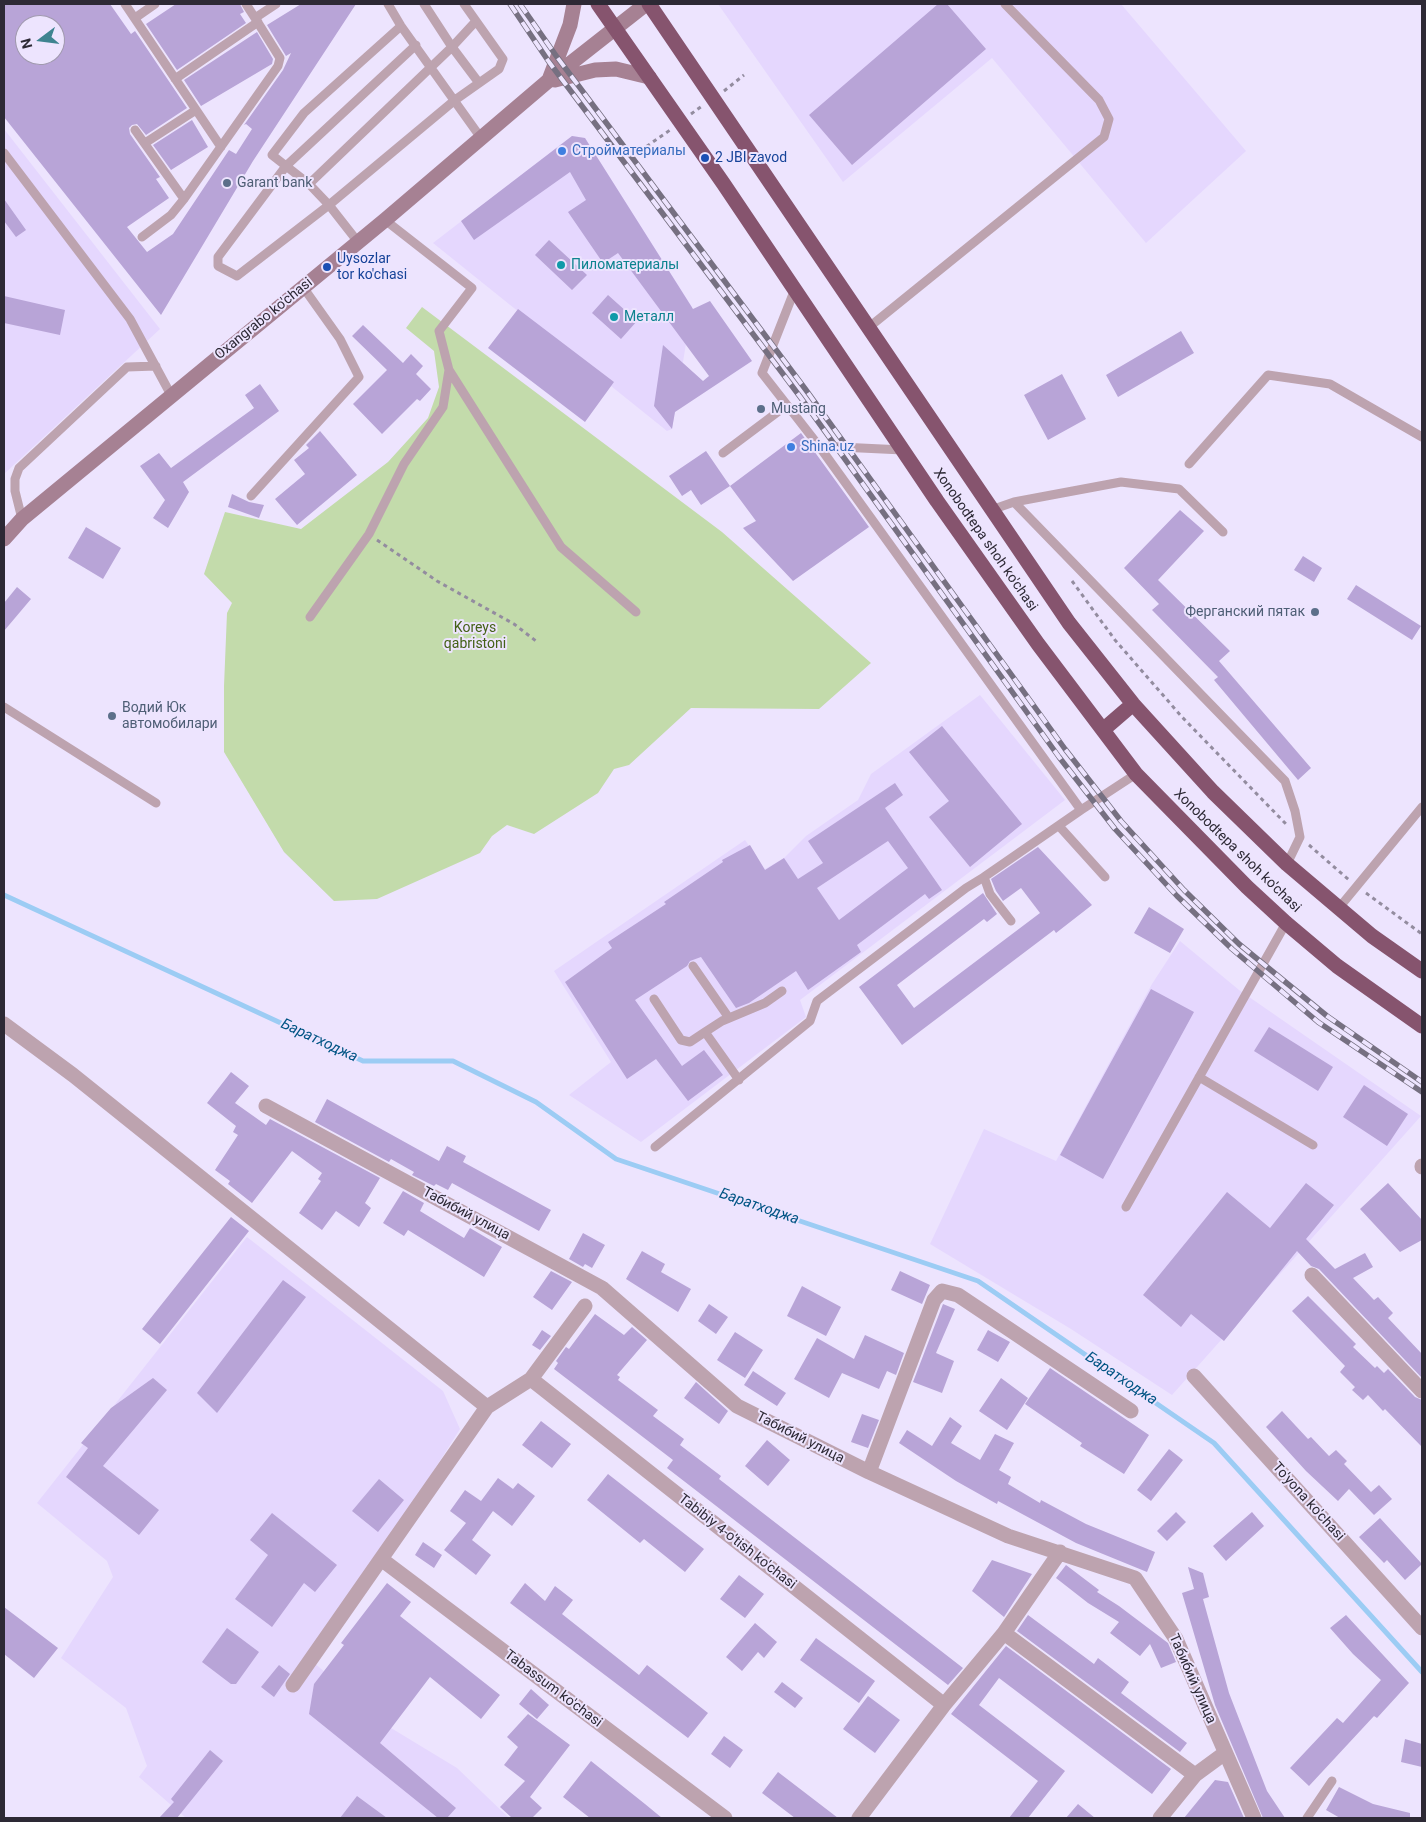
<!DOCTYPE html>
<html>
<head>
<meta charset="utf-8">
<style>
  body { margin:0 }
  #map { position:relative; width:1426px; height:1822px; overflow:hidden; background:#ede4fe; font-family:Roboto,sans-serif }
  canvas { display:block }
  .frame { position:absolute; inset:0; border:5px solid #2d2935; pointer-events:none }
  .north { position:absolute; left:15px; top:15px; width:50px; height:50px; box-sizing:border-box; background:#ede4fe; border:1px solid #a099ae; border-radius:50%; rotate:255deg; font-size:14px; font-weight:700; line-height:20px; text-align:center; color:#2d2935 }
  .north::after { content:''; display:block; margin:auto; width:18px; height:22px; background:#3e8390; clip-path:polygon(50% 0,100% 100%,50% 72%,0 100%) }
</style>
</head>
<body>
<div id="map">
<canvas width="1426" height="1822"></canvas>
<div class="frame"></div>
<div class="north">N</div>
</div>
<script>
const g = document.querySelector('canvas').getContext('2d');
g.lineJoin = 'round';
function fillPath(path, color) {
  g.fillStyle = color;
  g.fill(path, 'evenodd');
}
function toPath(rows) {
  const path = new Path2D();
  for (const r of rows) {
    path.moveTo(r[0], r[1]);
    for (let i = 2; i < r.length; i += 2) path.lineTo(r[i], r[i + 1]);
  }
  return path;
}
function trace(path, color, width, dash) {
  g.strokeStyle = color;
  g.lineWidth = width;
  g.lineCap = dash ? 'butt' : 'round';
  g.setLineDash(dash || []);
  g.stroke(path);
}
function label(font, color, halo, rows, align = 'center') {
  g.font = font + ' Roboto,sans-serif';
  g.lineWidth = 4;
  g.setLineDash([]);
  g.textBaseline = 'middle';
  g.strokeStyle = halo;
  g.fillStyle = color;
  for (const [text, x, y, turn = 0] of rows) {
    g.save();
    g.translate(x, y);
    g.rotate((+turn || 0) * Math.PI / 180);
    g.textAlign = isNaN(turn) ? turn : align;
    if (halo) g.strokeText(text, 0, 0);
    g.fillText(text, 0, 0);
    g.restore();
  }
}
const built = toPath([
  [718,4,1121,4,1246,151,1146,243,992,58,843,182],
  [4,129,160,329,4,474],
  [572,136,585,138,692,307,672,429,667,431,433,243],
  [980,695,1065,800,800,1000,806,1017,641,1142,569,1095,611,1062,554,971,745,840,765,869,784,858,806,836,858,800,871,774],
  [1180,941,1239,990,1421,1116,1172,1395,1071,1329,930,1244,984,1129,1056,1161,1152,984],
  [247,1237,443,1391,460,1429,313,1662,391,1728,457,1768,509,1818,186,1818,139,1777,147,1766,126,1708,61,1658,113,1577,107,1561,37,1503]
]);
const green = toPath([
  [422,307,722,532,871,663,819,709,691,708,629,765,614,769,598,793,534,834,507,825,492,836,480,853,377,899,334,901,284,852,224,752,224,686,227,613,232,603,204,574,225,512,301,529,388,462,428,418,439,387,434,351,406,328]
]);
const stream = toPath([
  [4,895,363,1061,453,1061,536,1102,616,1159,978,1281,1214,1443,1422,1672]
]);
const building = toPath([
  [4,4,110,4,131,34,135,31,187,108,146,135,137,124,132,125,129,128,130,134,160,177,156,179,169,198,127,227,147,252,173,234,229,150,236,154,252,129,246,124,244,125,283,70,291,53,286,56,267,25,301,4,356,4,253,161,161,315,4,117],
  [25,25,55,25,55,55,25,55],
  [176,4,240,4,244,12,240,14,246,23,177,70,146,24],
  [938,4,947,4,986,49,852,165,809,115],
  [257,32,273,59,272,64,201,106,184,80],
  [192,120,208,147,171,170,153,145],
  [572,136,585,138,693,309,710,301,752,361,675,412,672,429,654,406,663,345,703,381,709,376,618,253,603,263,568,212,586,200,570,172,474,240,461,221],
  [4,199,26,230,16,237,4,221],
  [549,240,587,275,572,290,535,255],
  [608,295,637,321,621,339,592,313],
  [4,296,65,310,60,335,4,323],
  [518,309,614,382,585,422,488,348],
  [363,325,403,363,411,354,423,366,416,374,431,389,420,401,417,399,382,434,353,404,387,370,352,336],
  [1181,331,1194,353,1118,397,1106,375],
  [1062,374,1086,419,1048,440,1024,395],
  [260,384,279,411,183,482,189,492,168,528,153,518,165,500,140,466,159,453,171,468,254,408,245,395],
  [320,431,357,475,297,525,275,499,305,474,294,460,309,448,306,445],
  [801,433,869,527,793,581,743,528,756,521,730,486],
  [706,451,730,486,701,505,691,490,682,496,669,476],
  [232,494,249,502,264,505,259,518,228,507],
  [1180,510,1204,531,1158,580,1230,651,1219,661,1311,768,1298,780,1214,680,1218,677,1152,610,1159,604,1124,568],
  [86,527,121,548,103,579,68,558],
  [1303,556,1322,568,1314,582,1294,570],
  [1356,585,1421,626,1412,640,1347,599],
  [17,587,31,599,4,631,4,603],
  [942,726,1022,824,970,867,929,817,949,801,909,752],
  [895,783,903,795,885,808,942,890,929,899,925,894,857,945,861,952,808,990,796,971,749,1003,736,1008,701,957,690,961,687,966,635,1000,682,1066,704,1050,723,1075,688,1101,656,1059,627,1079,565,982,612,948,608,942,666,904,664,902,723,862,722,860,750,845,765,870,784,858,798,879,823,863,808,841],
  [888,841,908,868,839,920,817,888],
  [1038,847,1092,905,1056,933,1054,930,902,1045,859,987,983,893,997,914,987,922,984,919,897,985,914,1008,1040,913,1021,888,1003,901,996,891,991,879],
  [1149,907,1184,929,1170,953,1134,933],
  [1151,989,1194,1012,1103,1179,1060,1155],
  [1269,1027,1333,1067,1318,1091,1254,1051],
  [231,1072,249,1086,235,1103,266,1125,270,1119,380,1178,365,1203,371,1208,359,1227,336,1211,322,1230,299,1213,321,1181,318,1179,322,1173,292,1151,252,1203,228,1184,230,1181,215,1170,238,1135,233,1132,236,1126,207,1103],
  [1364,1085,1408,1114,1387,1146,1343,1117],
  [327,1099,439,1161,447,1146,466,1156,463,1162,551,1210,539,1231,452,1183,448,1190,436,1184,434,1186,412,1175,414,1172,391,1159,389,1162,315,1122],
  [1306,1183,1334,1205,1306,1239,1335,1269,1365,1253,1373,1267,1353,1278,1374,1300,1378,1297,1393,1313,1388,1318,1422,1354,1422,1378,1319,1269,1311,1266,1297,1251,1224,1341,1191,1314,1181,1327,1143,1295,1227,1192,1270,1228],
  [1388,1183,1422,1220,1422,1240,1400,1252,1360,1209],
  [403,1191,424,1203,420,1211,464,1238,470,1228,502,1247,484,1277,408,1230,404,1236,383,1223],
  [231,1217,249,1231,160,1344,142,1329],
  [583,1233,605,1245,592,1268,585,1264,583,1267,569,1259],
  [642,1251,665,1264,661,1272,691,1289,678,1312,626,1279],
  [551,1271,572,1282,552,1310,533,1297],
  [900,1271,930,1285,922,1304,891,1290],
  [283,1280,306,1297,217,1413,197,1393],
  [802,1286,841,1307,826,1336,787,1316],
  [1308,1296,1356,1344,1353,1347,1375,1368,1377,1366,1384,1373,1388,1369,1415,1397,1422,1400,1422,1447,1385,1409,1383,1411,1368,1395,1363,1400,1352,1390,1355,1387,1340,1372,1345,1366,1292,1311],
  [709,1304,728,1317,716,1334,698,1321],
  [943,1304,955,1309,936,1353,954,1361,942,1393,913,1382],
  [595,1314,624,1335,632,1327,647,1340,617,1375,620,1377,618,1380,658,1410,653,1416,684,1439,680,1445,721,1476,719,1479,963,1668,948,1685,667,1468,673,1460,554,1369,558,1363,556,1361,566,1347,569,1349],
  [542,1330,551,1336,540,1350,532,1345],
  [988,1330,1010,1342,998,1362,977,1350],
  [735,1332,763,1350,745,1378,717,1360],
  [865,1335,904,1353,896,1375,887,1371,879,1389,842,1373,829,1398,794,1379,817,1338,854,1359],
  [1050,1368,1149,1435,1124,1474,1080,1446,1082,1443,1025,1404],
  [753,1371,786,1393,777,1406,744,1385],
  [153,1378,167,1390,103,1466,159,1510,139,1535,66,1477,88,1448,81,1443,111,1408],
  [1001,1378,1028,1398,1007,1430,979,1411],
  [696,1382,728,1411,719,1424,684,1398],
  [1282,1411,1308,1439,1311,1437,1329,1456,1336,1450,1347,1461,1344,1464,1371,1492,1379,1485,1392,1499,1374,1515,1349,1489,1338,1501,1306,1471,1266,1427],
  [862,1414,879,1420,868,1448,851,1442],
  [950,1417,962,1426,951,1443,980,1460,995,1434,1014,1443,999,1470,1011,1477,1008,1484,1040,1503,1041,1500,1086,1524,1155,1552,1147,1572,1076,1543,998,1501,997,1504,956,1481,899,1443,907,1430,932,1446],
  [541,1421,571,1444,552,1468,522,1445],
  [767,1440,790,1460,768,1486,745,1466],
  [1169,1449,1183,1460,1151,1501,1137,1490],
  [608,1474,704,1549,685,1572,644,1539,640,1543,587,1500],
  [498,1478,513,1489,518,1483,535,1496,512,1526,493,1511,472,1540,491,1555,476,1575,444,1550,466,1523,450,1511,465,1490,481,1501],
  [379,1479,404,1500,378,1532,352,1511],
  [1176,1512,1186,1522,1167,1541,1157,1531],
  [1252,1512,1264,1526,1226,1561,1213,1546],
  [272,1513,337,1565,315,1592,304,1583,272,1627,235,1599,268,1555,250,1540],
  [1380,1518,1422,1564,1405,1580,1387,1560,1384,1563,1359,1537],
  [423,1542,442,1555,434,1568,415,1555],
  [992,1560,1032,1574,1004,1617,972,1591],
  [1066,1565,1099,1590,1097,1592,1119,1606,1168,1643,1176,1662,1161,1668,1150,1644,1140,1656,1110,1633,1119,1622,1088,1603,1056,1578],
  [1188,1567,1203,1573,1209,1597,1203,1599,1229,1693,1267,1791,1285,1818,1263,1818,1215,1705,1182,1593,1194,1589],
  [739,1575,764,1594,745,1618,720,1599],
  [387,1583,411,1602,400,1616,500,1695,481,1719,430,1677,380,1743,456,1808,447,1818,438,1818,309,1714,314,1684,344,1645,341,1643],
  [525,1583,545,1601,555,1586,573,1600,562,1614,639,1675,647,1665,708,1713,688,1738,510,1603],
  [4,1607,58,1648,34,1678,4,1654],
  [1028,1615,1094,1664,1098,1658,1129,1682,1121,1693,1187,1743,1180,1752,1017,1631],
  [1346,1615,1409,1683,1377,1718,1374,1716,1309,1786,1290,1768,1337,1718,1343,1723,1381,1680,1353,1654,1330,1628],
  [755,1623,777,1642,764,1658,758,1652,742,1671,726,1657],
  [227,1628,259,1652,236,1684,231,1684,202,1662],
  [816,1638,875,1681,859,1703,800,1660],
  [1006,1646,1171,1769,1152,1794,999,1678,979,1705,1065,1771,1028,1818,1009,1818,1038,1781,951,1714],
  [279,1665,290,1674,274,1697,261,1687],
  [782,1682,803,1698,795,1708,774,1692],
  [531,1689,549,1705,537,1719,519,1704],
  [868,1696,900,1720,875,1753,843,1729],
  [528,1714,570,1745,530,1797,542,1808,532,1818,512,1818,500,1807,525,1781,504,1765,518,1747,507,1737],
  [724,1736,743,1750,730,1768,711,1754],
  [1405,1739,1422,1744,1422,1767,1401,1762],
  [210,1750,223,1761,177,1818,159,1818,174,1802,171,1799],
  [591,1761,645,1804,662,1818,590,1818,563,1797],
  [778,1772,838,1818,795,1818,762,1793],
  [1215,1780,1228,1782,1244,1818,1184,1818],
  [1339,1787,1373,1804,1410,1813,1410,1818,1340,1818,1326,1810],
  [357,1796,387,1818,340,1818],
  [1078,1804,1095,1818,1066,1818]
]);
const path = toPath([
  [724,91,744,75],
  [691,114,702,106],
  [640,151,670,130],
  [377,540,437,581,514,624,536,641],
  [1072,581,1115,640,1182,717,1286,824],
  [1309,845,1349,880],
  [1366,893,1422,934]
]);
const lane = toPath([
  [125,4,221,147],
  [246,4,255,18,276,4],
  [388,4,401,26,481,138],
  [135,18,155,4],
  [476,21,452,47,479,83],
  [416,45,286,166,218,257,218,266,237,276,329,205,455,100,499,69,503,59,464,4],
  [175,79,258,22],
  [135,130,184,199],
  [145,143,196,110],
  [4,153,130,319,171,395],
  [309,184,452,47,424,4],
  [385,220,472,288,439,331,449,370,561,547,636,612],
  [142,237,171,215,184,199,278,66,280,58,255,18],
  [358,242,329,205,309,184,272,155,304,113,401,26],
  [795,289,762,373,819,446,903,450],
  [868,328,1104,137,1109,119,1099,100,1005,4],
  [819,446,1081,810,984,877,990,894,1011,921],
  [723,453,787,405],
  [1189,464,1268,375,1330,384,1422,437],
  [251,496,359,377,340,339,303,287],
  [1014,502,1285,781,1295,811,1300,837,1287,864],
  [991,510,1014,502,1121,482,1179,489,1223,532],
  [22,519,15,491,15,479,19,468,127,367,156,366],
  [310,617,369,534,404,464,443,407,449,370],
  [4,707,156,803],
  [1081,810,1136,774],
  [1059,826,1105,877],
  [1338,909,1422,807],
  [693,966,729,1018],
  [654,999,681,1040,690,1042,705,1032],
  [1199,1077,1313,1145],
  [739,1080,705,1032,722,1021,765,1003,782,991],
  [655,1147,810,1021,817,1001,966,888,984,877],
  [1126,1207,1286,923],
  [1307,1818,1332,1781]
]);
const street = toPath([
  [4,1024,73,1075,487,1407],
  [266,1106,602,1288,737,1406,869,1472,1008,1536,1135,1578,1176,1639,1254,1818],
  [1422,1166,1422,1167],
  [1312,1275,1422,1391],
  [1194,1376,1422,1628],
  [531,1379,944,1705],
  [869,1472,934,1300,942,1291,958,1295,1131,1411],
  [381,1559,725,1818],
  [1004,1633,1195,1775],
  [293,1685,487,1407,531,1379,585,1306],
  [859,1818,944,1705,1004,1633,1060,1552],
  [1160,1818,1195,1775,1225,1753]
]);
const secondary = toPath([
  [549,80,570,25,574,4],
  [555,80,595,70,616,69,649,77],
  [4,539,22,519,385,220,548,81,646,4]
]);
const highway = toPath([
  [598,4,723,183,937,501,1038,644,1136,774,1247,887,1286,923,1337,966,1422,1026],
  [649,4,1069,623,1133,704,1213,792,1287,864,1372,936,1422,971],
  [1104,729,1133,704]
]);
const rail = toPath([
  [510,4,549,62,801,398,1059,757,1115,829,1177,896,1232,949,1318,1022,1422,1092],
  [520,4,557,57,806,390,1065,749,1121,821,1184,890,1239,944,1327,1016,1422,1082]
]);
const markers = [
  [562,151,5,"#3f7fe0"],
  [705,158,5,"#1a4fb4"],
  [227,183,5,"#5c6f8a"],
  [561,265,5,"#0f9aa8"],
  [327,267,5,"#1a4fb4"],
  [614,317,5,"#0f9aa8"],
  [761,409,5,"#5c6f8a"],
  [791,447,5,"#3f7fe0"],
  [1315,612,5,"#5c6f8a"],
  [112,716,5,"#5c6f8a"]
];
const shopNames = [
  ["Стройматериалы",572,151],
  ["Shina.uz",801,447]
];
const transitNames = [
  ["2 JBI zavod",715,158],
  ["Uysozlar",337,259],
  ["tor ko'chasi",337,275]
];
const serviceNames = [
  ["Garant bank",237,183],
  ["Mustang",771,409],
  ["Ферганский пятак",1305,612,"right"],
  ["Водий Юк",122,708],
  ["автомобилари",122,724]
];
const cultureNames = [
  ["Пиломатериалы",571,265],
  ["Металл",624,317]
];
const streetNames = [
  ["Oxangrabo ko'chasi",264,319,-39],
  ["Xonobodtepa shoh ko'chasi",985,540,55],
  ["Xonobodtepa shoh ko'chasi",1237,851,44],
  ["Табибий улица",466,1214,28],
  ["Табибий улица",800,1438,27],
  ["To'yona ko'chasi",1308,1502,48],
  ["Tabibiy 4-o'tish ko'chasi",737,1542,38],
  ["Табибий улица",1192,1679,66],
  ["Tabassum ko'chasi",553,1689,37]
];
const parkNames = [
  ["Koreys",475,628],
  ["qabristoni",475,644]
];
const waterNames = [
  ["Баратходжа",319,1041,25],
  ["Баратходжа",759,1207,19],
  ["Баратходжа",1121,1379,34]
];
fillPath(built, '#e5d7fe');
fillPath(green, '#c3dbab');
trace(stream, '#9cccf4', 5);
fillPath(building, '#b8a4d7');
trace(path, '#938c9f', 3, [4, 4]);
trace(lane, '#bda3af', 9);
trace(street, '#bda3af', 15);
trace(secondary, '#a68193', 15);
trace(highway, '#86546e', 15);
trace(rail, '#767081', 5.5);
trace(rail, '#ede4fe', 4, [11]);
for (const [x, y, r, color] of markers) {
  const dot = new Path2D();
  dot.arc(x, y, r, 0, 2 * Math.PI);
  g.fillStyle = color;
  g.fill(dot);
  trace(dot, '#ede4fe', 2);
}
label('14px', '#366cbe', '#ede4fe', shopNames, 'left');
label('14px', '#164399', '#ede4fe', transitNames, 'left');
label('14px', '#4e5e75', '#ede4fe', serviceNames, 'left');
label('14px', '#0d838f', '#ede4fe', cultureNames, 'left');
label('14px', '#2d2935', '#ede4fe', streetNames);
label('14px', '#446117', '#ede4fe', parkNames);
label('italic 15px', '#005484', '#ede4fe', waterNames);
</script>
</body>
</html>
